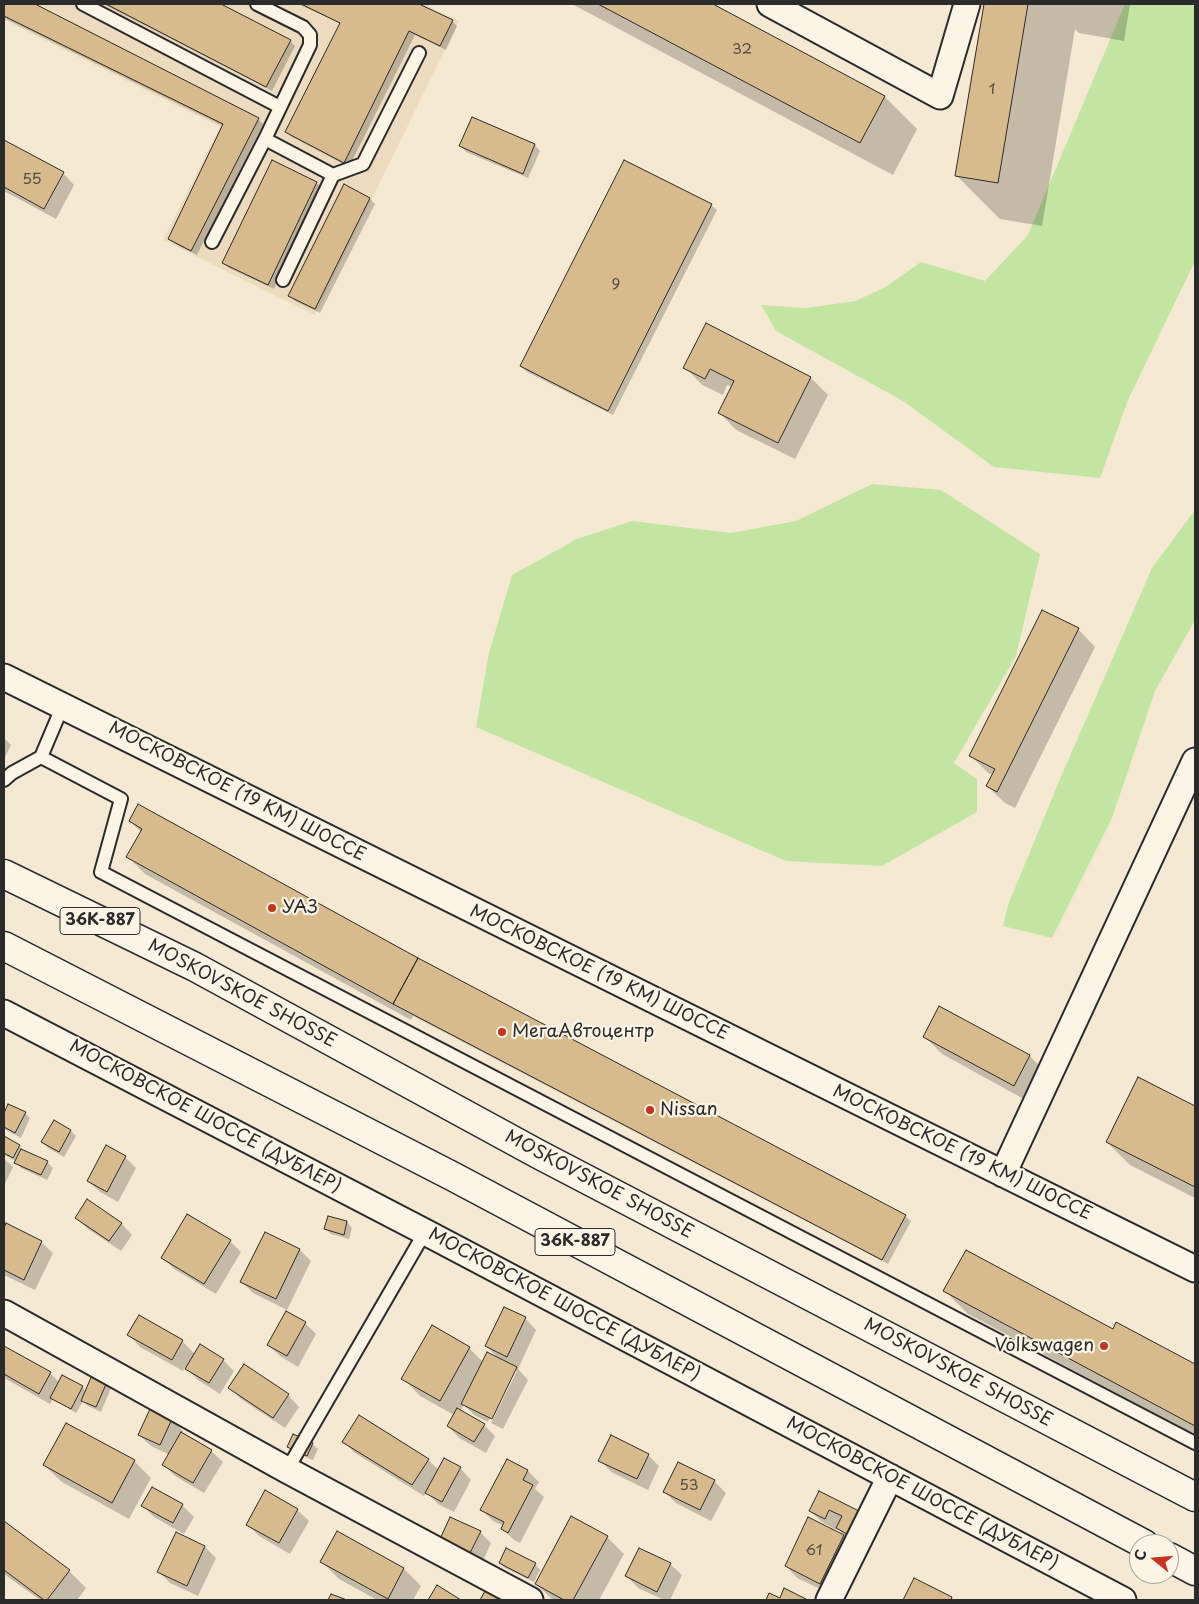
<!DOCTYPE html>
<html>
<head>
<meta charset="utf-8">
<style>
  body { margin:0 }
  #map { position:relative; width:1199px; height:1604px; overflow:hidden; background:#f5e9d3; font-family:"Playpen Sans",sans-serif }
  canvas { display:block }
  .frame { position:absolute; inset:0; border:5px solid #2b2b2b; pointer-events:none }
  .north { position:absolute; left:1129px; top:1534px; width:50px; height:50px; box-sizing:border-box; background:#fcf5e5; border:1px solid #a8a49b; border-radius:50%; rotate:287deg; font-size:14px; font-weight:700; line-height:20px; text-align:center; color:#2b2b2b }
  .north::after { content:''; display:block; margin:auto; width:18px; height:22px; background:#c8321e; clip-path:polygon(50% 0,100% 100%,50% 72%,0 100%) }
</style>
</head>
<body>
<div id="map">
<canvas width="1199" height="1604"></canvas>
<div class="frame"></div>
<div class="north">С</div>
</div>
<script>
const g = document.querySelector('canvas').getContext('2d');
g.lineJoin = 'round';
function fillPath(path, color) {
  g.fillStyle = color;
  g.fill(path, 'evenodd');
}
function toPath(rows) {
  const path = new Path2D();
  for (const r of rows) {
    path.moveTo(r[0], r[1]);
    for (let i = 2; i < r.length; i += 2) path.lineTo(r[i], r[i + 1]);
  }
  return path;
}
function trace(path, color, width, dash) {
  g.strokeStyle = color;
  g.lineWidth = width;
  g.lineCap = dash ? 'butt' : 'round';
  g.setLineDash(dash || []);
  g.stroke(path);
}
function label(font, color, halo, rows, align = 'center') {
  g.font = font + ' "Playpen Sans",sans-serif';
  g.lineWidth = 4.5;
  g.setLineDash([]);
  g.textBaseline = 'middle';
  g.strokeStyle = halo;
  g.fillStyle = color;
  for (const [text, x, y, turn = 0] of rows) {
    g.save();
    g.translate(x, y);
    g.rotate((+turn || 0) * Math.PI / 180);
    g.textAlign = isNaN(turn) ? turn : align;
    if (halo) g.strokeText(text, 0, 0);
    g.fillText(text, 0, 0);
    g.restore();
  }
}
const built = toPath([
  [4,4,424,4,459,21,315,315,163,240,220,127,4,20]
]);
const green = toPath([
  [1125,4,1195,4,1195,261,1128,400,1100,478,994,467,903,401,776,331,761,305,806,308,856,301,887,286,921,262,985,281,1028,235],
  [872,484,941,490,1040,554,1016,656,954,763,977,779,977,812,882,866,786,861,476,727,489,653,512,575,577,539,632,521,731,533,796,521],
  [1195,510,1195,620,1155,691,1112,818,1052,938,1003,926,1008,905,1060,779,1152,568]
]);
const shadow = toPath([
  [4,4,32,4,258,119,263,124,197,255,175,244,169,239,223,126,4,18],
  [103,4,218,4,290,41,295,46,272,91],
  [298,4,416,4,452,21,457,26,446,50,415,35,349,167,292,137,287,132,341,24],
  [572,4,711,4,885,97,917,129,893,175],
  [985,4,1130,4,1124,41,1079,33,1075,29,1042,226,1000,219,956,175],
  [473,118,535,145,540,151,528,178,466,152,461,146],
  [4,142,63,173,74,185,56,219,4,191],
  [317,183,322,188,274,289,229,268,224,263],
  [370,199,375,204,320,313,295,301,290,296],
  [711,205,717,210,613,415,527,372,521,366],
  [706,325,811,378,828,395,795,459,736,430,719,412,732,387,727,385,723,395,702,385,685,367],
  [1078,629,1095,647,1015,808,1005,803,987,786,993,775,988,773,971,756],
  [4,738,11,745,4,759],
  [130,821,418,960,905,1216,911,1221,888,1264,413,1016,411,1020,145,874,128,857,142,833],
  [940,1007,1030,1056,1047,1074,1031,1103,942,1054,924,1036],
  [1139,1079,1195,1107,1195,1198,1130,1165,1107,1142],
  [9,1105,25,1113,30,1118,21,1138,4,1129,4,1116],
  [54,1122,71,1131,76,1136,64,1157,48,1148,43,1142],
  [4,1138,19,1146,24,1151,47,1162,53,1168,47,1180,21,1168,16,1161,4,1155],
  [125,1157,136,1168,118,1202,100,1192,88,1181],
  [4,1159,13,1167,4,1186],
  [76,1218,121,1223,132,1235,121,1251,88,1229],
  [347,1222,352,1228,349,1239,331,1234,326,1229],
  [7,1225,41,1242,53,1253,35,1290,4,1275,4,1231],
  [265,1233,300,1250,311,1261,287,1310,253,1293,242,1282],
  [230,1241,241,1252,216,1294,174,1269,163,1258],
  [945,1291,1113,1330,1117,1323,1195,1365,1195,1435,968,1314],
  [525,1318,536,1330,518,1369,528,1380,503,1429,491,1423,517,1371,514,1371,488,1422,474,1415,464,1405,460,1411,484,1425,495,1436,486,1453,459,1438,448,1426,454,1415,420,1396,403,1378,469,1348,483,1362,498,1358,486,1346],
  [305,1323,316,1334,298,1367,280,1356,268,1345],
  [129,1335,182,1341,195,1354,223,1360,234,1371,220,1394,198,1380,185,1367,183,1371,140,1347],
  [4,1347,50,1373,59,1382,82,1387,86,1391,106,1383,111,1388,101,1412,88,1406,83,1401,76,1413,53,1399,50,1404,4,1378],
  [244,1366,288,1395,299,1407,285,1428,241,1399,230,1388],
  [172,1420,183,1431,182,1434,211,1451,223,1462,204,1493,175,1476,164,1465,170,1455,151,1446,139,1435],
  [344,1442,428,1460,439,1470,460,1468,471,1480,454,1512,438,1504,427,1492,424,1496,355,1453],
  [312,1444,318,1449,313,1460,294,1452,288,1446],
  [648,1455,659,1466,648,1490,611,1472,600,1460],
  [134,1461,151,1478,129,1519,62,1482,44,1465],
  [528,1471,539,1482,535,1489,544,1497,520,1543,514,1540,502,1529,504,1526,493,1521,481,1509],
  [714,1481,726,1493,711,1521,676,1503,665,1492],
  [152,1489,182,1505,194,1517,184,1534,154,1517,143,1506],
  [820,1492,858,1512,869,1523,859,1544,846,1538,854,1547,831,1594,797,1578,786,1566,809,1519,846,1537,837,1528,836,1530,822,1522,810,1511],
  [297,1510,309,1521,290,1554,259,1536,247,1524],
  [4,1523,69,1571,86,1588,77,1600,40,1600,4,1574],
  [480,1532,491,1543,482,1563,453,1550],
  [337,1533,404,1569,421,1586,413,1600,377,1600,339,1579,322,1562],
  [176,1534,205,1547,216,1558,198,1596,170,1583,159,1572],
  [607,1537,624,1554,599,1600,553,1600,536,1584],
  [500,1563,535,1564,540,1570,534,1582,505,1568],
  [670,1564,682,1575,670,1600,664,1600,638,1588,627,1576],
  [915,1579,951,1598,953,1600,904,1600]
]);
const building = toPath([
  [4,4,35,4,259,118,191,251,168,239,223,124,4,16,4,4],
  [106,4,221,4,291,40,266,87,106,4],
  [301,4,419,4,453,20,440,46,409,31,344,163,285,132,340,23,301,4],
  [598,4,713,4,885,96,860,143,598,4],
  [984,4,1028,4,998,183,955,176,984,4],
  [472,117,535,144,523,174,459,146,472,117],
  [4,140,64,172,44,209,4,187,4,140],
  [272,160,317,182,268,285,222,263,272,160],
  [624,160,712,204,608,411,520,366,624,160],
  [344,184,370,198,315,309,288,296,344,184],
  [706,323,811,377,778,443,718,413,734,381,710,369,705,379,683,368,706,323],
  [1042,610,1079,628,997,792,986,786,995,769,969,756,1042,610],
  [138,804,418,958,393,1004,126,857,142,829,129,821,138,804],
  [418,958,906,1215,882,1260,393,1004,418,958],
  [939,1006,1030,1055,1014,1086,923,1037,939,1006],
  [1138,1077,1195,1106,1195,1187,1106,1142,1138,1077],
  [8,1104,26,1112,15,1133,4,1127,4,1113,8,1104],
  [54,1120,71,1130,59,1152,41,1142,54,1120],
  [4,1136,20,1145,13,1158,4,1153,4,1136],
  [106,1145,126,1156,107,1192,87,1181,106,1145],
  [21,1149,48,1161,41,1175,14,1163,21,1149],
  [87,1199,122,1223,109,1241,75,1218,87,1199],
  [187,1214,231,1240,204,1284,161,1258,187,1214],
  [328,1216,347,1221,344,1235,324,1229,328,1216],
  [6,1223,42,1241,24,1280,4,1270,4,1228,6,1223],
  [265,1232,300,1249,276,1299,240,1282,265,1232],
  [966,1250,1113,1329,1116,1322,1195,1364,1195,1426,943,1291,966,1250],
  [504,1307,526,1317,507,1357,485,1346,504,1307],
  [286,1311,306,1322,287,1356,267,1345,286,1311],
  [139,1315,183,1340,172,1360,127,1335,139,1315],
  [432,1325,470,1347,440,1401,401,1379,432,1325],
  [200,1344,224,1359,209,1383,185,1369,200,1344],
  [4,1346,51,1372,39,1394,4,1374,4,1346],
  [487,1352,517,1367,492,1419,461,1404,487,1352],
  [244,1364,289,1394,273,1418,228,1388,244,1364],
  [62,1375,83,1386,71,1409,50,1398,62,1375],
  [92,1375,107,1382,96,1407,81,1401,92,1375],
  [457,1408,485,1424,474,1442,447,1426,457,1408],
  [150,1409,172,1419,160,1445,138,1435,150,1409],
  [359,1415,429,1459,412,1485,342,1442,359,1415],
  [66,1423,135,1460,112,1503,43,1465,66,1423],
  [181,1432,212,1450,193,1483,162,1465,181,1432],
  [293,1434,313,1443,307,1456,287,1447,293,1434],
  [611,1435,649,1454,637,1479,598,1461,611,1435],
  [444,1458,461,1467,442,1502,425,1493,444,1458],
  [507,1459,528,1470,523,1480,533,1485,508,1533,501,1529,504,1522,480,1510,507,1459],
  [678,1462,715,1480,700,1510,663,1492,678,1462],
  [152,1487,183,1504,173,1523,141,1506,152,1487],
  [265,1490,298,1509,279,1543,246,1525,265,1490],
  [819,1491,859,1511,847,1534,836,1528,842,1516,829,1510,825,1519,809,1511,819,1491],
  [571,1516,608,1536,573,1600,564,1600,535,1584,571,1516],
  [450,1517,481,1531,470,1553,440,1539,450,1517],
  [808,1517,844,1535,820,1584,785,1566,808,1517],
  [4,1521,70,1570,47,1600,44,1600,4,1570,4,1521],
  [337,1531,404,1568,388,1599,320,1562,337,1531],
  [176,1532,205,1546,187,1586,157,1572,176,1532],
  [506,1548,536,1563,528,1578,499,1563,506,1548],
  [639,1548,671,1563,657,1592,625,1576,639,1548],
  [914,1578,952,1597,951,1600,903,1600,914,1578],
  [437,1585,461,1600,428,1600,437,1585],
  [784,1588,806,1599,805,1600,766,1600,769,1593,780,1598,784,1588],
  [485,1591,499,1598,498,1600,480,1600,485,1591],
  [331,1594,347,1600,328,1600,331,1594]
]);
const service = toPath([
  [83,4,280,107],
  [265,139,333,175,283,280],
  [333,175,363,164,419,53],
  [212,242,265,139,310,45,310,35,303,27,257,4],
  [41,757,63,705],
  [4,780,12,773,41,757,121,799,101,872,1195,1443],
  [287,1470,425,1232]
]);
const minor = toPath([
  [770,4,940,96,967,4],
  [4,677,1195,1269],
  [4,1013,425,1232,1123,1600],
  [1003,1174,1195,761],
  [4,1313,287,1470,530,1600],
  [829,1600,890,1477]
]);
const primary = toPath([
  [4,874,195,967,538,1154,1195,1497],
  [4,946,452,1176,1144,1544],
  [1169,1557,1195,1571]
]);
const markers = [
  [272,908,5,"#c8321e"],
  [502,1032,5,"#c8321e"],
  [650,1110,5,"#c8321e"],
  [1104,1346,5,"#c8321e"]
];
const numberNames = [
  ["32",742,50],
  ["1",992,90],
  ["55",32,180],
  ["9",616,285],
  ["53",689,1486],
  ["61",814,1551]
];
const shields = [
  [100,921,80],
  [575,1242,80]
];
const shieldNames = [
  ["36К-887",100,921],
  ["36К-887",575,1242]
];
const streetNames = [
  ["МОСКОВСКОЕ (19 КМ) ШОССЕ",237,792,27],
  ["МОСКОВСКОЕ (19 КМ) ШОССЕ",599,973,26],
  ["MOSKOVSKOE SHOSSE",242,994,28],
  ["МОСКОВСКОЕ ШОССЕ (ДУБЛЕР)",205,1117,28],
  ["МОСКОВСКОЕ (19 КМ) ШОССЕ",962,1153,26],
  ["MOSKOVSKOE SHOSSE",599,1185,28],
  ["МОСКОВСКОЕ ШОССЕ (ДУБЛЕР)",564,1305,28],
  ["MOSKOVSKOE SHOSSE",958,1373,28],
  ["МОСКОВСКОЕ ШОССЕ (ДУБЛЕР)",922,1494,28]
];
const poiNames = [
  ["УАЗ",282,908],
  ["МегаАвтоцентр",512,1032],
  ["Nissan",660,1110],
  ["Volkswagen",1094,1346,"right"]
];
fillPath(built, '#ecdbbe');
fillPath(green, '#c2e6a1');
fillPath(shadow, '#0003');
fillPath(building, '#d8bb8d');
trace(building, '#2b2b2b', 1);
trace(service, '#2b2b2b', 16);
trace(minor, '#2b2b2b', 29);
trace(primary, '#2b2b2b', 31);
trace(service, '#fcf5e5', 12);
trace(minor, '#fcf5e5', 25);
trace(primary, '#fcf5e5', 28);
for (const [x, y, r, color] of markers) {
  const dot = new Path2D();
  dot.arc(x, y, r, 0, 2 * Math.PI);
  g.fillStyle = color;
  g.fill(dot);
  trace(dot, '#fcf5e5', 2);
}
label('15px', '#564f44', null, numberNames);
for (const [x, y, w] of shields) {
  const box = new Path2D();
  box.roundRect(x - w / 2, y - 13.5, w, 27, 4);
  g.fillStyle = '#fcf5e5';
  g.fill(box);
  trace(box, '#2b2b2b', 1);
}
label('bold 16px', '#2b2b2b', null, shieldNames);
label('18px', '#2b2b2b', '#fcf5e5', streetNames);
label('18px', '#2b2b2b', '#fcf5e5', poiNames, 'left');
</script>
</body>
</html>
